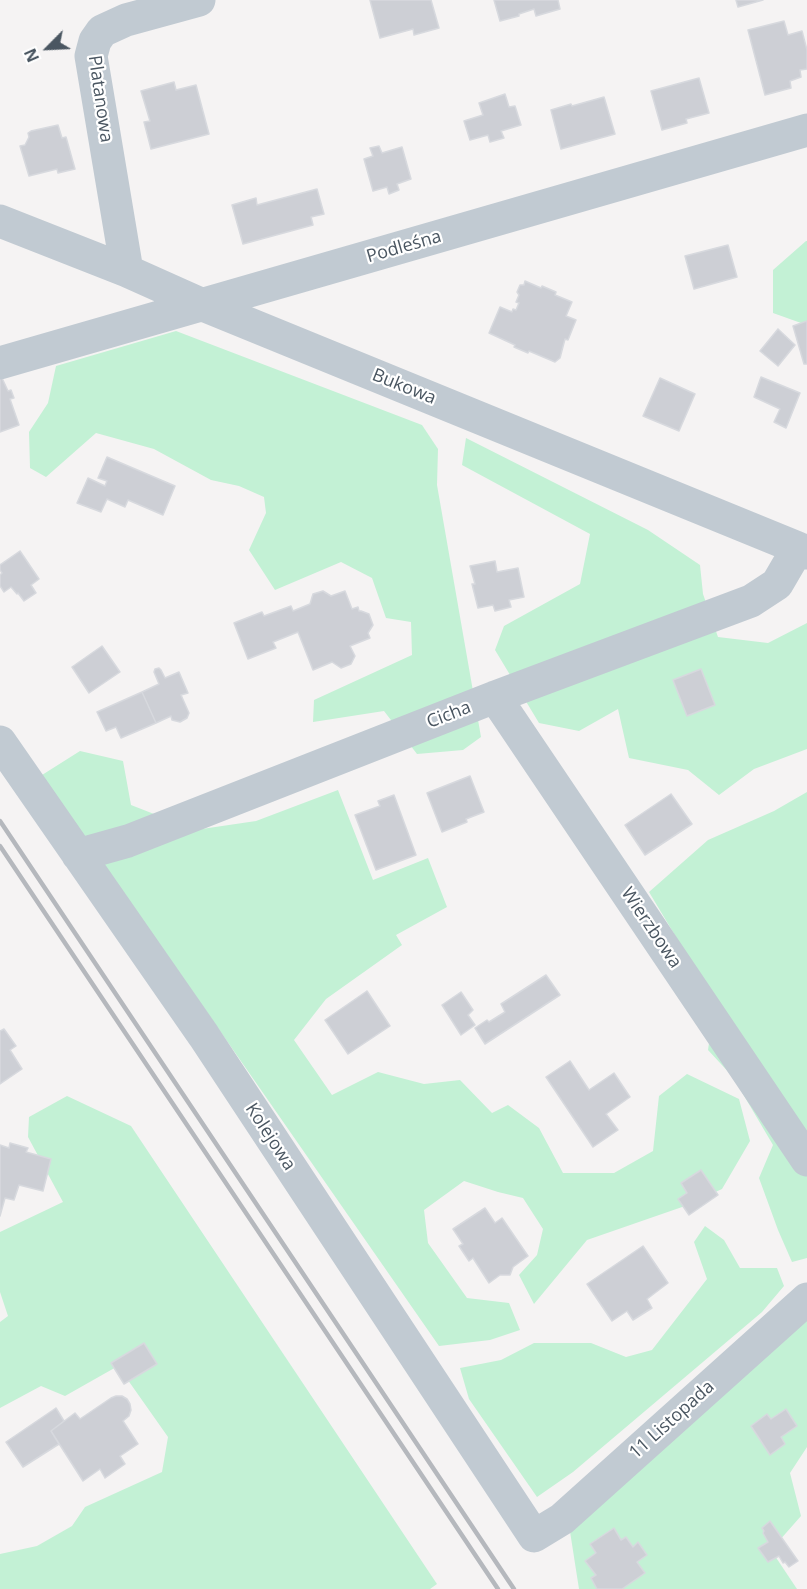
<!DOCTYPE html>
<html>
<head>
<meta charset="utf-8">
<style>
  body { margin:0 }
  #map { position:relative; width:807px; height:1589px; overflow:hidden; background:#f5f3f3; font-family:"Open Sans",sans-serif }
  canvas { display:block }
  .north { position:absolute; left:18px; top:18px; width:60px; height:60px; -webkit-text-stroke:4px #fff; paint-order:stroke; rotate:246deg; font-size:16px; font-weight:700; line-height:24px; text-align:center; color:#4a5661 }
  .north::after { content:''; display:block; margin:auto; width:21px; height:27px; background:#4a5661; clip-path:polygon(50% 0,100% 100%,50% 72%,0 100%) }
</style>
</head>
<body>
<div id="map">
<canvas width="807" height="1589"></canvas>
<div class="north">N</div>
</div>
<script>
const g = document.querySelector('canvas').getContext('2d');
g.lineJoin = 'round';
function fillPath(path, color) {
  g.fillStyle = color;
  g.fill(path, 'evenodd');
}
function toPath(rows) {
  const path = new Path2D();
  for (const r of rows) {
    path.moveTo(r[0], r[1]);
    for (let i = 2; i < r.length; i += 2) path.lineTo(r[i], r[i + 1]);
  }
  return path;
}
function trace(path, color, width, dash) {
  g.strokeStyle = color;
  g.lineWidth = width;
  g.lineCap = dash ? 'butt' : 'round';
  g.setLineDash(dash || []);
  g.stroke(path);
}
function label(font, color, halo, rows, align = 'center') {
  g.font = font + ' "Open Sans",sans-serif';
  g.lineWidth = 4.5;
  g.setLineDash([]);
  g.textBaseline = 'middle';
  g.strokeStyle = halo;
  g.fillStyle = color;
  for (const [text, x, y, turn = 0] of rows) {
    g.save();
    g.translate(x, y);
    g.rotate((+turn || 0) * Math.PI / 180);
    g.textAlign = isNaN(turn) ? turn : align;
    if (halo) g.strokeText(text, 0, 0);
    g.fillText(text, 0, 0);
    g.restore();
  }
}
const green = toPath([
  [806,241,807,241,807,321,801,323,773,313,773,270],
  [176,331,422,425,438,449,437,485,481,737,463,750,417,754,384,711,313,722,314,700,412,655,411,622,386,618,372,578,341,562,275,590,249,550,266,513,264,497,239,486,211,480,154,449,96,433,46,477,30,468,29,432,48,403,56,366],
  [466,438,648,530,700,565,703,594,718,637,768,643,807,623,807,749,754,769,719,795,688,770,629,758,618,709,579,731,539,723,495,650,504,626,580,584,590,534,462,465],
  [80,751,123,761,131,805,195,830,256,821,338,790,373,880,428,858,447,907,396,935,402,945,326,999,294,1040,332,1095,378,1072,424,1084,460,1080,492,1113,508,1105,539,1128,563,1173,614,1173,653,1151,659,1096,687,1074,739,1099,750,1141,722,1189,685,1206,587,1240,534,1304,519,1275,537,1255,543,1229,523,1198,498,1192,464,1181,424,1210,428,1243,467,1298,509,1303,520,1330,490,1340,439,1346,42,775],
  [807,792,807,1258,792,1262,778,1230,759,1178,773,1145,733,1077,708,1050,715,1002,649,892,708,840,774,811],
  [67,1096,131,1126,437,1584,430,1589,0,1589,0,1554,37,1546,72,1526,85,1507,162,1472,168,1437,118,1366,65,1396,41,1386,0,1408,0,1322,8,1316,0,1292,0,1232,63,1202,28,1137,29,1117],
  [705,1226,724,1240,740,1268,777,1268,784,1286,762,1312,573,1472,537,1497,469,1399,460,1368,501,1360,534,1343,591,1343,626,1357,652,1350,707,1279,694,1242],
  [807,1310,807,1447,790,1473,801,1516,771,1550,797,1589,579,1589,569,1525]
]);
const building = toPath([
  [370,0,431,0,439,28,414,35,413,29,380,38,370,0],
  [494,0,558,0,560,9,536,16,534,9,519,14,519,16,500,21,494,0],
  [736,0,763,0,738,7,736,0],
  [784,21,788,35,802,31,807,50,807,69,800,70,801,77,790,81,791,88,765,95,748,30,784,21],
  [699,78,709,113,686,119,687,123,662,130,651,91,699,78],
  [174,82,176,90,196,85,209,134,151,149,144,122,150,121,141,91,174,82],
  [505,94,509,107,515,106,521,125,501,131,504,138,490,142,488,135,470,140,464,121,483,115,479,103,505,94],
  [604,97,615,134,561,149,551,110,571,104,572,106,604,97],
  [58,125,62,138,66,137,75,169,58,173,57,169,29,176,20,146,25,145,29,137,28,133,31,131,58,125],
  [379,146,382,153,402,147,411,179,397,184,399,190,389,194,387,187,373,191,364,159,373,156,370,148,379,146],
  [317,189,324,214,311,217,313,225,243,244,232,205,256,198,257,205,317,189],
  [728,245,737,277,694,289,685,256,728,245],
  [525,281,541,288,542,286,556,292,555,295,572,302,566,316,576,320,568,340,565,339,560,358,555,362,529,351,528,353,514,347,515,345,489,333,500,307,512,312,513,309,516,310,519,303,516,302,519,295,517,292,520,285,524,285,525,281],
  [807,321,807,364,804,364,793,326,807,321],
  [778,329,795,345,778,366,760,351,778,329],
  [761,377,800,393,786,428,774,422,780,409,754,397,761,377],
  [0,378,2,378,8,391,11,390,14,398,10,399,19,425,0,432,0,378],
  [660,378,695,394,679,431,643,416,660,378],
  [107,457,175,486,163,515,128,500,125,507,107,499,101,512,77,503,88,478,105,486,107,481,98,478,107,457],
  [20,551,39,579,31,585,36,593,24,601,18,593,17,594,11,587,4,592,0,586,0,575,2,573,0,570,0,565,20,551],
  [495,561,497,572,518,568,524,597,509,600,511,607,495,611,493,605,478,608,472,584,475,584,470,566,495,561],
  [323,591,331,596,345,591,352,609,358,607,359,611,361,611,369,614,373,625,368,633,370,638,350,646,355,656,351,664,341,668,332,662,313,670,298,632,273,642,276,648,248,659,234,623,262,612,264,616,291,606,293,611,310,604,313,594,323,591],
  [102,646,120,672,89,693,72,667,102,646],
  [159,668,161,670,165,678,179,672,188,693,181,695,189,713,187,718,180,722,172,720,171,716,156,723,142,692,159,684,154,672,155,669,159,668],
  [701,669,715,705,687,716,673,680,701,669],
  [142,692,156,723,121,738,116,727,106,731,97,712,142,692],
  [470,776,484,812,466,819,467,822,442,832,427,793,470,776],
  [671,794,692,824,645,855,625,825,671,794],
  [394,795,416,855,376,870,355,815,380,806,378,801,394,795],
  [546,975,560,995,485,1044,475,1028,487,1020,489,1022,505,1012,501,1004,546,975],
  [367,991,390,1026,348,1054,325,1020,367,991],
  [461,992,473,1010,468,1015,475,1025,461,1035,442,1005,461,992],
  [4,1029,16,1046,10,1050,22,1069,0,1084,0,1031,4,1029],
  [570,1061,589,1090,614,1073,630,1097,606,1114,618,1130,593,1147,546,1077,570,1061],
  [10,1143,28,1148,26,1152,51,1159,43,1191,19,1185,14,1200,5,1198,0,1216,0,1145,9,1148,10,1143],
  [701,1170,718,1195,689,1215,678,1199,687,1193,681,1183,701,1170],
  [485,1208,495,1223,502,1218,528,1256,513,1267,510,1275,500,1275,489,1283,473,1258,469,1261,459,1246,463,1244,453,1229,485,1208],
  [643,1246,668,1283,647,1299,652,1308,633,1320,627,1311,612,1321,587,1284,643,1246],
  [144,1343,157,1364,124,1384,111,1363,144,1343],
  [116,1396,122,1396,127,1399,130,1404,131,1410,129,1416,123,1421,138,1444,120,1456,125,1464,105,1478,100,1469,83,1481,51,1431,75,1413,80,1419,111,1398,116,1396],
  [56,1408,64,1421,51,1431,59,1444,23,1467,6,1442,56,1408],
  [786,1409,797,1426,781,1437,785,1444,770,1455,751,1426,767,1414,771,1419,786,1409],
  [770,1521,798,1561,789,1567,785,1562,783,1563,779,1556,768,1562,758,1548,768,1542,763,1533,764,1531,762,1528,770,1521],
  [614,1528,621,1540,626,1537,633,1547,638,1542,647,1555,637,1562,645,1573,622,1589,597,1589,591,1578,596,1575,585,1561,596,1553,590,1544,614,1528]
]);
const minor = toPath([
  [0,221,127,271,203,305,798,548,807,553],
  [127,271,91,56,95,41,102,31,126,20,199,0],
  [0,363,807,130],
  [495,697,807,1160],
  [0,742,204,1036,534,1536,562,1519,807,1299],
  [78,855,128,841,495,697,751,601,777,584,798,548]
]);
const rail = toPath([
  [0,821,514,1589],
  [0,846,498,1589]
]);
const streetNames = [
  ["Platanowa",100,99,82],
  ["Podleśna",404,247,-16],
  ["Bukowa",404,387,22],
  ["Cicha",449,715,-21],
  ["Wierzbowa",651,928,56],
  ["Kolejowa",270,1137,57],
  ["11 Listopada",672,1420,-42]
];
fillPath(green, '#c3f1d5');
fillPath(building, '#cdcfd5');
trace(building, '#d7d9de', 1.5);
trace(minor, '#c1cad2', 33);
trace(rail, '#b5b8bd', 4.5);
label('18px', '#4a5661', '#fff', streetNames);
</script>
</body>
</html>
